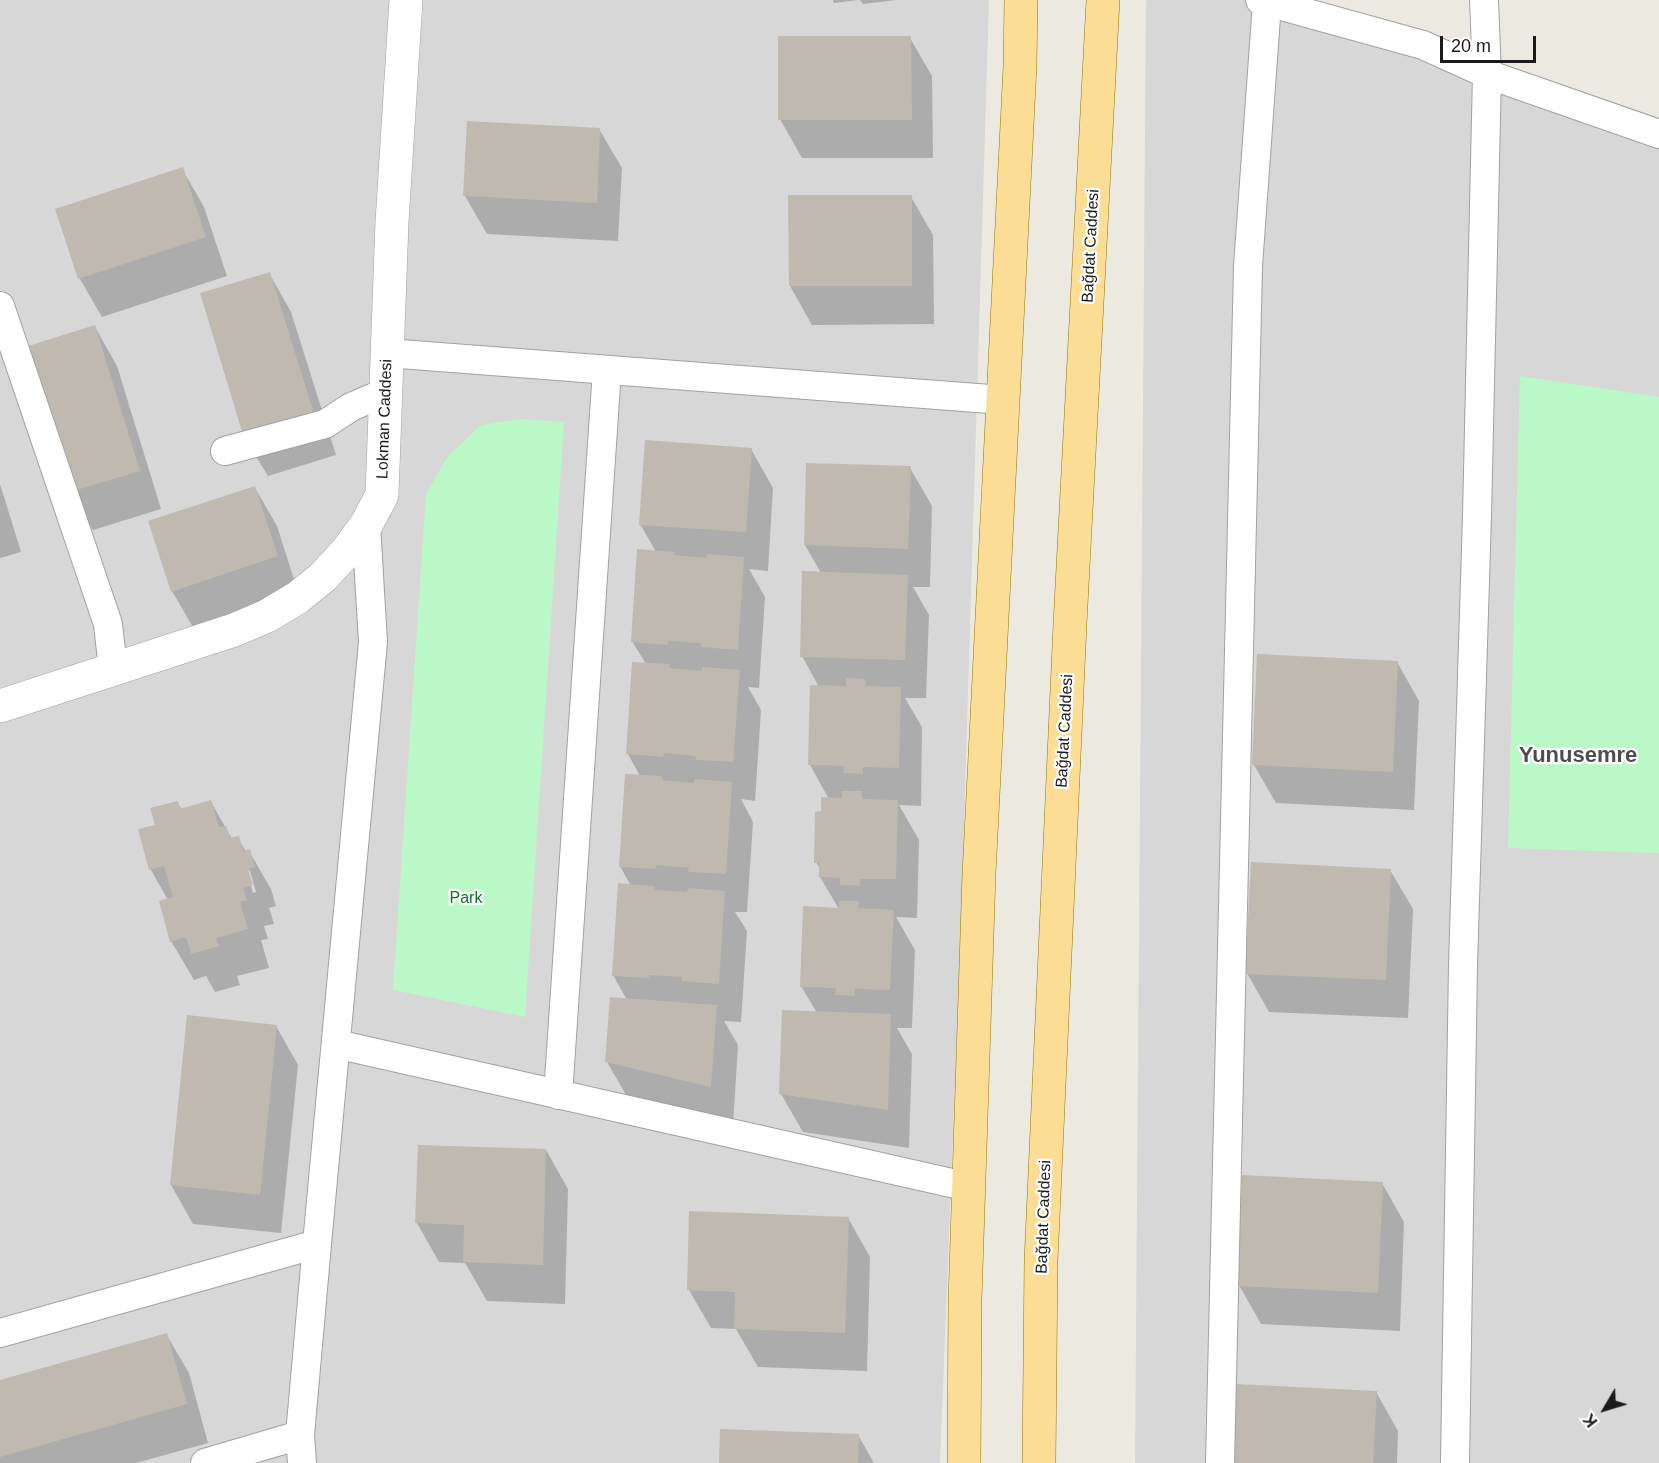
<!DOCTYPE html>
<html>
<head>
<meta charset="utf-8">
<style>
  body { margin:0 }
  #map { position:relative; width:1659px; height:1463px; overflow:hidden; background:#eceae0; font-family:Helvetica,sans-serif }
  canvas { display:block }
  .north { position:absolute; left:1575px; top:1379px; width:60px; height:60px; -webkit-text-stroke:4px #fff; paint-order:stroke; rotate:232deg; font-size:16px; font-weight:700; line-height:24px; text-align:center; color:#1a1a1a }
  .north::after { content:''; display:block; margin:auto; width:21px; height:27px; background:#1a1a1a; clip-path:polygon(50% 0,100% 100%,50% 72%,0 100%) }
  .scale { position:absolute; left:1440px; top:36px; width:96px; height:27px; box-sizing:border-box; border:3px solid #1a1a1a; border-top:0; padding-left:8px; font-size:18px; line-height:21px; white-space:nowrap; color:#1a1a1a; -webkit-text-stroke:4px #fff; paint-order:stroke }
</style>
</head>
<body>
<div id="map">
<canvas width="1659" height="1463"></canvas>
<div class="north">K</div>
<div class="scale">20 m</div>
</div>
<script>
const g = document.querySelector('canvas').getContext('2d');
g.lineJoin = 'round';
function fillPath(path, color) {
  g.fillStyle = color;
  g.fill(path, 'evenodd');
}
function toPath(rows) {
  const path = new Path2D();
  for (const r of rows) {
    path.moveTo(r[0], r[1]);
    for (let i = 2; i < r.length; i += 2) path.lineTo(r[i], r[i + 1]);
  }
  return path;
}
function trace(path, color, width, dash) {
  g.strokeStyle = color;
  g.lineWidth = width;
  g.lineCap = dash ? 'butt' : 'round';
  g.setLineDash(dash || []);
  g.stroke(path);
}
function label(font, color, halo, rows, align = 'center') {
  g.font = font + ' Helvetica,sans-serif';
  g.lineWidth = 4.5;
  g.setLineDash([]);
  g.textBaseline = 'middle';
  g.strokeStyle = halo;
  g.fillStyle = color;
  for (const [text, x, y, turn = 0] of rows) {
    g.save();
    g.translate(x, y);
    g.rotate((+turn || 0) * Math.PI / 180);
    g.textAlign = isNaN(turn) ? turn : align;
    if (halo) g.strokeText(text, 0, 0);
    g.fillText(text, 0, 0);
    g.restore();
  }
}
const residential = toPath([
  [0,0,989,0,960,957,940,1463,0,1463],
  [1146,0,1282,0,1659,135,1659,1463,1135,1463]
]);
const park = toPath([
  [1520,376,1659,397,1659,853,1508,848],
  [521,419,564,422,525,1017,393,990,426,494,448,456,481,425]
]);
const shadow = toPath([
  [833,0,858,0,834,3],
  [860,0,897,0,863,4],
  [910,38,932,76,933,158,802,158,780,119],
  [599,129,622,168,618,241,487,234,465,196],
  [182,169,204,207,227,276,102,317,80,279,57,210],
  [911,197,933,235,934,324,812,325,790,286],
  [269,273,291,312,336,455,268,476,245,438],
  [95,327,117,366,161,509,93,530,71,492],
  [751,449,773,488,768,571,749,569,765,597,759,688,748,687,761,710,755,801,741,799,753,822,747,912,735,912,747,931,741,1022,724,1021,738,1045,733,1125,629,1100,607,1062,627,1000,613,975,631,886,620,866,640,776,628,754,646,664,632,641,656,552,640,524],
  [910,468,932,506,930,587,913,587,929,615,926,698,905,698,922,727,921,806,899,805,919,840,917,918,896,917,915,950,912,1028,897,1028,912,1054,909,1148,803,1132,781,1094,817,1013,801,986,839,909,820,877,820,869,816,862,822,813,829,799,810,765,819,687,802,656,821,573,805,545],
  [0,484,21,552,0,558],
  [255,488,277,526,299,595,194,629,172,591],
  [1397,662,1419,701,1414,810,1276,803,1254,765],
  [177,802,182,810,211,802,232,839,238,838,246,852,249,851,271,889,276,906,269,908,274,924,264,926,268,939,261,940,269,968,237,976,240,985,215,992,206,976,194,980,171,941,168,900,151,870,140,830,157,826],
  [246,867,250,871,256,892,253,893],
  [1390,870,1413,909,1408,1018,1269,1012,1247,973],
  [188,1017,276,1026,298,1065,281,1233,193,1224,171,1185],
  [546,1150,568,1189,565,1304,487,1301,465,1263,439,1262,417,1223],
  [1382,1183,1404,1222,1400,1331,1261,1324,1239,1285],
  [848,1218,870,1257,867,1371,758,1367,736,1329,711,1328,689,1290],
  [166,1334,189,1373,208,1443,136,1463,0,1463,0,1381],
  [1376,1392,1398,1431,1397,1463,1234,1463],
  [858,1435,874,1463,721,1463]
]);
const building = toPath([
  [778,36,911,36,912,120,778,120],
  [467,121,600,128,597,203,463,196],
  [183,167,206,237,78,279,55,209],
  [788,195,912,195,912,286,789,286],
  [270,272,315,417,244,438,200,293],
  [95,325,140,471,70,492,25,347],
  [645,440,752,448,746,532,639,525],
  [806,463,911,466,908,549,804,545],
  [255,486,278,556,171,592,148,521],
  [637,549,674,552,674,555,707,558,707,554,744,557,738,650,701,647,701,643,668,641,668,645,631,642],
  [802,571,908,575,905,660,800,657],
  [1257,654,1398,661,1393,772,1252,765],
  [632,662,670,664,669,668,702,671,702,667,740,670,733,762,696,760,696,756,664,753,663,757,626,754],
  [846,678,865,679,866,686,901,687,899,768,863,767,863,774,843,773,844,766,808,765,810,685,846,686],
  [625,774,662,776,662,780,694,783,695,779,732,782,726,874,688,872,689,868,656,865,656,869,619,867],
  [842,791,862,791,862,799,898,800,896,879,860,879,860,886,840,885,840,878,819,877,819,863,814,863,815,812,821,811,821,797,842,798],
  [211,800,219,827,226,826,230,838,239,836,243,851,250,849,255,867,248,869,253,885,243,888,247,900,240,902,248,929,216,938,219,946,191,954,186,937,170,942,159,901,173,897,164,866,149,870,138,829,155,825,150,808,178,801,180,809],
  [1251,862,1391,869,1386,980,1245,974],
  [618,883,655,886,655,890,687,892,688,888,725,891,719,984,682,981,682,977,649,975,649,978,612,976],
  [839,901,859,901,858,908,894,910,890,990,855,989,855,996,835,995,836,988,800,987,803,906,839,908],
  [610,997,717,1005,711,1087,605,1062],
  [782,1010,891,1014,888,1110,779,1094],
  [187,1015,277,1025,260,1195,170,1185],
  [418,1145,546,1149,543,1265,463,1262,464,1225,415,1223],
  [1242,1175,1383,1182,1378,1293,1237,1286],
  [689,1211,849,1217,845,1333,734,1329,735,1292,687,1290],
  [167,1333,187,1404,0,1457,0,1380],
  [1236,1384,1377,1391,1373,1463,1233,1463],
  [720,1429,859,1434,858,1463,719,1463]
]);
const minor = toPath([
  [1260,0,1423,45,1487,74,1477,516,1463,965,1455,1463],
  [1484,0,1487,74,1659,134],
  [0,306,108,624,113,669],
  [387,353,1003,400],
  [225,451,325,424,351,407,386,392],
  [336,1044,969,1187],
  [558,1095,607,370],
  [0,1333,317,1244],
  [205,1463,300,1435],
  [302,1463,300,1435,317,1244,373,642,366,525],
  [1220,1463,1248,266,1267,3]
]);
const tertiary = toPath([
  [0,706,234,630,267,616,297,598,323,577,346,552,366,525,382,495,392,222,406,0]
]);
const primary = toPath([
  [964,1463,965,1300,979,874,1020,66,1021,0],
  [1039,1463,1041,1261,1070,624,1103,0]
]);
const streetNames = [
  ["Bağdat Caddesi",1091,246,-87],
  ["Lokman Caddesi",385,419,-88],
  ["Bağdat Caddesi",1065,731,-87],
  ["Bağdat Caddesi",1044,1217,-88]
];
const parkNames = [
  ["Park",466,899]
];
const districtNames = [
  ["Yunusemre",1578,756]
];
fillPath(residential, '#d8d7d7');
fillPath(park, '#bbf8c8');
fillPath(shadow, '#0003');
fillPath(building, '#c0b9af');
trace(minor, '#a1a1a1', 30);
trace(tertiary, '#a1a1a1', 34);
trace(primary, '#907401', 34);
trace(minor, '#fff', 28);
trace(tertiary, '#fff', 33);
trace(primary, '#fbdd96', 33);
label('16px', '#1a1a1a', '#fff', streetNames);
label('16px', '#0c7523', '#fff', parkNames);
label('bold 22px', '#4d4d4d', '#fff', districtNames);
</script>
</body>
</html>
